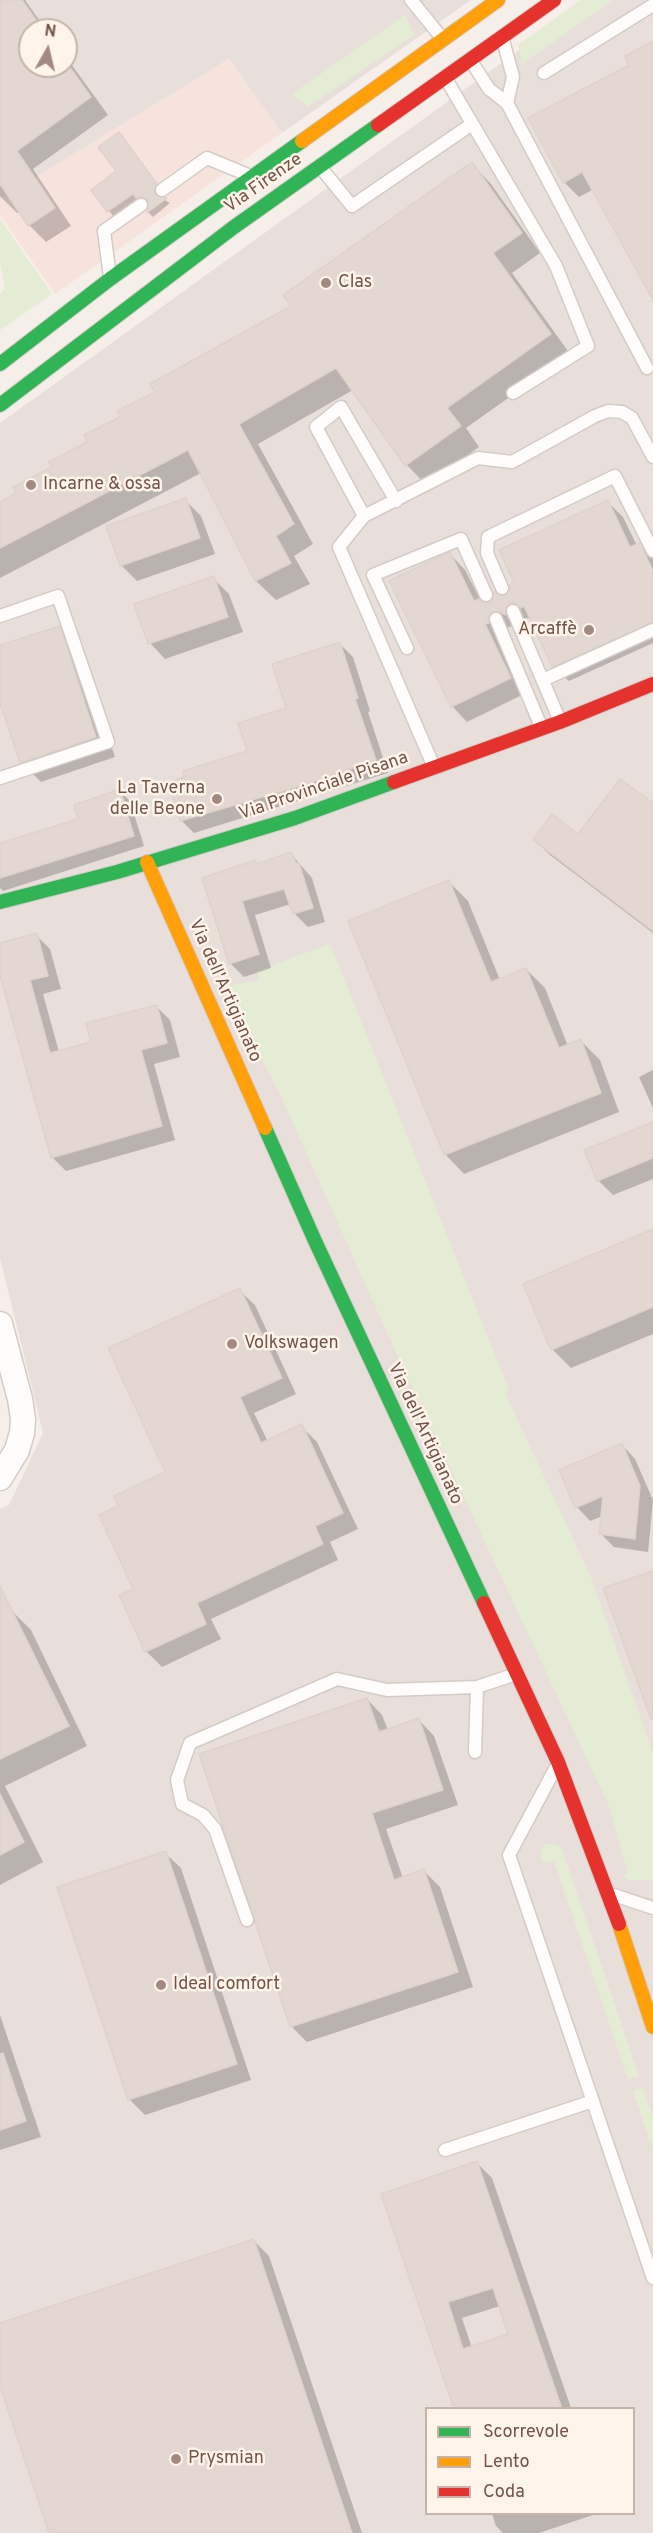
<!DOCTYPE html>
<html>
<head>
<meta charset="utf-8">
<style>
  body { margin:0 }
  #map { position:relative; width:653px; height:2533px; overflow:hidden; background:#f6efe9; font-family:Overpass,sans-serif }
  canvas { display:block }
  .legend { position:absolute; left:425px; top:2407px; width:210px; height:108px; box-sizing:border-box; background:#fff4e9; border:2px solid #c7b4a9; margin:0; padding:8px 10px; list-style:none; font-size:18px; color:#745349 }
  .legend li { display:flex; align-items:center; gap:12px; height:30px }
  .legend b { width:30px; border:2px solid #c7b4a9 }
  .north { position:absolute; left:18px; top:18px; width:60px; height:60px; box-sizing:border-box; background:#fff4e9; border:2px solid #c7b4a9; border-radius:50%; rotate:8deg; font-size:16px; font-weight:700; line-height:24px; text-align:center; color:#745349 }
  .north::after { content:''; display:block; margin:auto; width:21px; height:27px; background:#a28a81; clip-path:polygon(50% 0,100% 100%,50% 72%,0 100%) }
</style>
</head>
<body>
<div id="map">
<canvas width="653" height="2533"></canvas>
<ul class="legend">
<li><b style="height:8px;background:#30b455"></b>Scorrevole</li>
<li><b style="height:8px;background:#ff9f0a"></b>Lento</li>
<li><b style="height:8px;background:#e5322d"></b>Coda</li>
</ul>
<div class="north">N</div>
</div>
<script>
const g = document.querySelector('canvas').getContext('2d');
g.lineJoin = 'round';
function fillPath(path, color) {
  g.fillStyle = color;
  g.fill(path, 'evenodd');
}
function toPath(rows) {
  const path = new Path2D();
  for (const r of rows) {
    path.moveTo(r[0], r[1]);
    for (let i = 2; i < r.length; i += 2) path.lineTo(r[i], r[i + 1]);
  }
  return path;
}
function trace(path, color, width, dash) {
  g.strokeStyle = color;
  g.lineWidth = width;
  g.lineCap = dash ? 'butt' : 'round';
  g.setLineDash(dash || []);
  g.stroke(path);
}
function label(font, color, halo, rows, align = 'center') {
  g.font = font + ' Overpass,sans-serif';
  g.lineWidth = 5;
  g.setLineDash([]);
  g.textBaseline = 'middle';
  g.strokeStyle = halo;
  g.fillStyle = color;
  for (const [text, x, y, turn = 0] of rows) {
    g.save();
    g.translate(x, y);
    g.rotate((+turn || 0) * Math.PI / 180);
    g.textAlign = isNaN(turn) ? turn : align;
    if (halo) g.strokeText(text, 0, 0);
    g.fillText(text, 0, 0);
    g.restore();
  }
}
const commercial = toPath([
  [229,59,282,133,55,294,0,215,0,199]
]);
const industrial = toPath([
  [0,0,471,0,282,133,229,59,0,199],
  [30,30,66,30,66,66,30,66],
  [589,0,653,0,653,2533,0,2533,0,1509,9,1505,43,1433,0,1258,0,423],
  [426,2408,634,2408,634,2514,426,2514]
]);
const green = toPath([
  [581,0,613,0,522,64,518,45],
  [405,15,414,35,308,107,292,94],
  [0,219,52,294,0,330,0,294,5,288,0,262],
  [330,944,509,1390,505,1393,590,1575,653,1753,653,1880,628,1880,623,1875,628,1873,609,1806,394,1348,280,1094,224,987,259,980,257,971],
  [545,1844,557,1845,562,1849,639,2076,628,2079,554,1861,543,1863,540,1853],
  [643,2088,653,2117,653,2151,633,2091]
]);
const shadow = toPath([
  [0,0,25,0,46,30,30,30,30,66,66,66,66,57,108,115,33,169,71,226,46,242,29,225,20,212,17,213,0,196],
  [653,43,653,297,594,189,579,197,564,182,632,65],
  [124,139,161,190,158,196,170,203,153,217,148,212,150,203,142,203,138,198,113,216,93,190,118,172],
  [472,164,491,184,540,253,512,273,570,354,466,428,479,447,426,485,407,465,353,390,258,444,313,544,294,556,310,584,276,600,256,581,201,473,0,578,0,503,18,494,157,392,293,306],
  [185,500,201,516,215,554,137,581,121,565],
  [608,502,623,517,637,546,639,545,653,558,653,643,569,681,553,666,532,619,526,618,514,626,508,627,503,633,526,693,467,722,452,706,450,554,465,570,482,603,489,604,507,597],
  [213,578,229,594,243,632,165,659,150,643],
  [59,628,79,647,115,757,41,782,21,762,4,710,0,706,0,647],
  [340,644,353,657,370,711,368,712,388,773,194,833,181,820,249,752,288,709],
  [120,791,130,801,144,846,3,891,0,888,0,845,80,820],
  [653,805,653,933,550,855,535,840,579,837],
  [291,854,312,878,325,922,308,927,294,913,291,904,255,915,271,968,244,977,230,963,204,879,258,865],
  [449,882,468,901,500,980,526,969,545,988,568,1046,581,1041,600,1060,619,1112,464,1174,445,1154],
  [36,935,50,949,61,989,43,994,59,1052,93,1043,156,1006,170,1020,180,1057,154,1064,175,1140,66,1171,52,1157,0,968,0,944],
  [653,1070,653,1108,639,1077],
  [653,1124,653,1179,613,1195,598,1180],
  [653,1231,653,1334,571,1368,552,1349],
  [239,1290,255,1305,296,1394,254,1413,268,1442,301,1426,317,1442,358,1529,330,1542,338,1560,211,1619,221,1639,162,1667,146,1651,120,1506,167,1473],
  [622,1445,635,1459,653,1500,648,1552,614,1547,600,1533,603,1516,590,1521,577,1507],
  [11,1610,31,1630,87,1746,5,1786,43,1862,0,1885,0,1615],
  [367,1699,382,1715,388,1730,419,1720,434,1736,458,1805,386,1829,403,1878,424,1871,440,1887,473,1987,307,2042,292,2027,201,1755],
  [165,1853,181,1868,251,2080,145,2115,129,2099],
  [0,2015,41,2137,0,2150],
  [477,2163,492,2178,571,2408,456,2408,383,2195],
  [500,2306,510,2335,472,2348,462,2318],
  [253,2240,269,2256,362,2533,51,2533,0,2381,0,2324],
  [492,2514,596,2514,539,2533,503,2533,496,2526]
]);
const building = toPath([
  [0,0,22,0,43,30,30,30,30,66,69,66,91,97,17,151,55,208,28,226,0,184,0,0],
  [653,41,653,300,582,172,563,183,528,118,629,65,625,56,653,41],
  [119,132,157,184,154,190,156,195,167,198,147,213,149,205,147,200,141,197,136,198,133,194,107,212,91,190,116,171,98,147,119,132],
  [472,162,522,233,493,253,551,334,447,408,461,426,405,466,336,368,239,424,294,524,276,536,291,563,255,581,188,450,0,548,0,502,16,493,13,487,52,467,49,462,87,442,84,435,120,417,117,411,155,392,150,384,291,306,283,295,472,162],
  [186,498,200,538,120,566,106,526,186,498],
  [608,500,630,547,640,543,653,571,653,622,552,667,524,606,521,608,517,604,510,603,506,607,506,615,498,611,492,612,488,617,489,623,485,624,511,678,451,707,389,581,450,552,474,601,479,599,482,602,489,603,493,599,494,592,500,596,506,595,510,590,510,585,514,583,499,550,608,500],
  [214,576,228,617,148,644,134,604,214,576],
  [60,626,96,737,20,763,0,703,0,645,60,626],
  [340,642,358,698,355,699,376,760,307,784,180,821,168,783,184,777,183,771,247,751,238,723,286,708,272,664,340,642],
  [620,779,653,803,653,931,533,840,552,814,578,834,620,779],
  [120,789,134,836,0,878,0,843,78,819,74,805,120,789],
  [291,852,296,863,299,863,313,908,293,914,284,889,242,901,259,954,229,964,202,878,255,860,257,864,291,852],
  [449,880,491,982,526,968,559,1048,581,1039,601,1093,444,1155,348,921,449,880],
  [37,933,48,976,30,980,50,1053,91,1042,86,1023,157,1005,167,1043,141,1050,162,1126,51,1158,0,976,0,943,37,933],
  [653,1122,653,1158,597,1181,584,1150,653,1122],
  [653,1229,653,1307,551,1350,523,1284,653,1229],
  [240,1288,282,1378,240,1397,261,1443,302,1424,343,1513,315,1526,323,1544,197,1603,206,1624,145,1652,119,1595,133,1589,99,1515,118,1506,114,1496,165,1472,108,1348,240,1288],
  [622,1443,640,1486,635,1539,599,1534,603,1496,575,1508,559,1470,622,1443],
  [653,1571,653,1719,651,1719,603,1588,653,1571],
  [0,1586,69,1726,0,1759,0,1586],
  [367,1698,379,1732,419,1718,443,1790,372,1813,394,1880,424,1869,458,1972,290,2027,199,1754,367,1698],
  [0,1794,24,1842,0,1855,0,1794],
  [166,1851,237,2064,128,2100,57,1887,166,1851],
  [3,2053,26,2121,0,2130,0,2054,3,2053],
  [477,2161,562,2409,454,2409,381,2194,477,2161],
  [493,2288,508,2334,463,2349,448,2302,493,2288],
  [254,2239,352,2533,49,2533,0,2386,0,2323,254,2239]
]);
const lane = toPath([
  [411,0,442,38],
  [503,40,513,77,507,103,647,368],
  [471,61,489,89,507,103],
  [544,73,653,5],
  [446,79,556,266,588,346,513,393],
  [321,168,352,206,472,124],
  [162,190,207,158,248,175],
  [110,277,104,231,141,205],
  [364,516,316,427,341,407,396,501],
  [502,588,487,553,488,537,615,476,653,551],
  [513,611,560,721],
  [0,616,58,596,108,742,0,778],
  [496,619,542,729],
  [407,648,373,575,461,539,486,595],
  [543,680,653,630],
  [434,767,339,547,364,516,478,458,512,462,595,416,608,411,622,412,632,418,653,457],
  [475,1752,477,1687],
  [555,1769,509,1855,653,2278],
  [614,1895,653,1908],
  [247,1920,215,1829,203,1815,182,1804,177,1780,190,1743,337,1679,387,1690,477,1687,516,1674],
  [445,2150,593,2101]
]);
const street = toPath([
  [0,1324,20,1399,23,1419,22,1433,17,1450,0,1478]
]);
const fast = toPath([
  [0,364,110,279,302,141],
  [0,405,234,227,378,125],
  [0,902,117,872,295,818,394,782],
  [265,1128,315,1241,484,1603]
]);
const slow = toPath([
  [302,141,498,0],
  [147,862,265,1128],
  [619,1924,653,2027]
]);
const jam = toPath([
  [378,125,554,0],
  [394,782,560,722,653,684],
  [484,1603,558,1762,619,1924]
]);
const markers = [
  [326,283,6,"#a28a81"],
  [31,485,6,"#a28a81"],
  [589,630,6,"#a28a81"],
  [217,799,6,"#a28a81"],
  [232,1344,6,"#a28a81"],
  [161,1985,6,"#a28a81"],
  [176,2459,6,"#a28a81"]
];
const streetNames = [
  ["Via Firenze",264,184,-35],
  ["Via Provinciale Pisana",324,787,-19],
  ["Via dell'Artigianato",224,991,66],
  ["Via dell'Artigianato",424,1434,65]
];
const poiNames = [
  ["Clas",338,283],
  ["Incarne & ossa",43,485],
  ["Arcaffè",577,630,"right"],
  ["La Taverna",205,789,"right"],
  ["delle Beone",205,810,"right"],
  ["Volkswagen",244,1344],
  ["Ideal comfort",173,1985],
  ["Prysmian",188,2459]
];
fillPath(commercial, '#f6e3dc');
fillPath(industrial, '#e9dfda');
fillPath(green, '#e5ecd4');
fillPath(shadow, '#0003');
fillPath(building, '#e2d7d1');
trace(building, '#dfd2cb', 1.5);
trace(lane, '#d4cbc6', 15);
trace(street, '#d4cbc6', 27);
trace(fast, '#d5cbc6', 16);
trace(slow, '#d5cbc6', 16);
trace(jam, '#d5cbc6', 16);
trace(lane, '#fefdfc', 12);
trace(street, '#fefdfc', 24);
trace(fast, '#30b455', 14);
trace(slow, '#ff9f0a', 14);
trace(jam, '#e5322d', 14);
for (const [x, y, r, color] of markers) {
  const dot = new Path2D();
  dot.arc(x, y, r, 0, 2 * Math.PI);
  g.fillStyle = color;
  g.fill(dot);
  trace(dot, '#fff4e9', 2);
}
label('18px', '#745349', '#fff4e9', streetNames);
label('18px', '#745349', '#fff4e9', poiNames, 'left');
</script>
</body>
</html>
